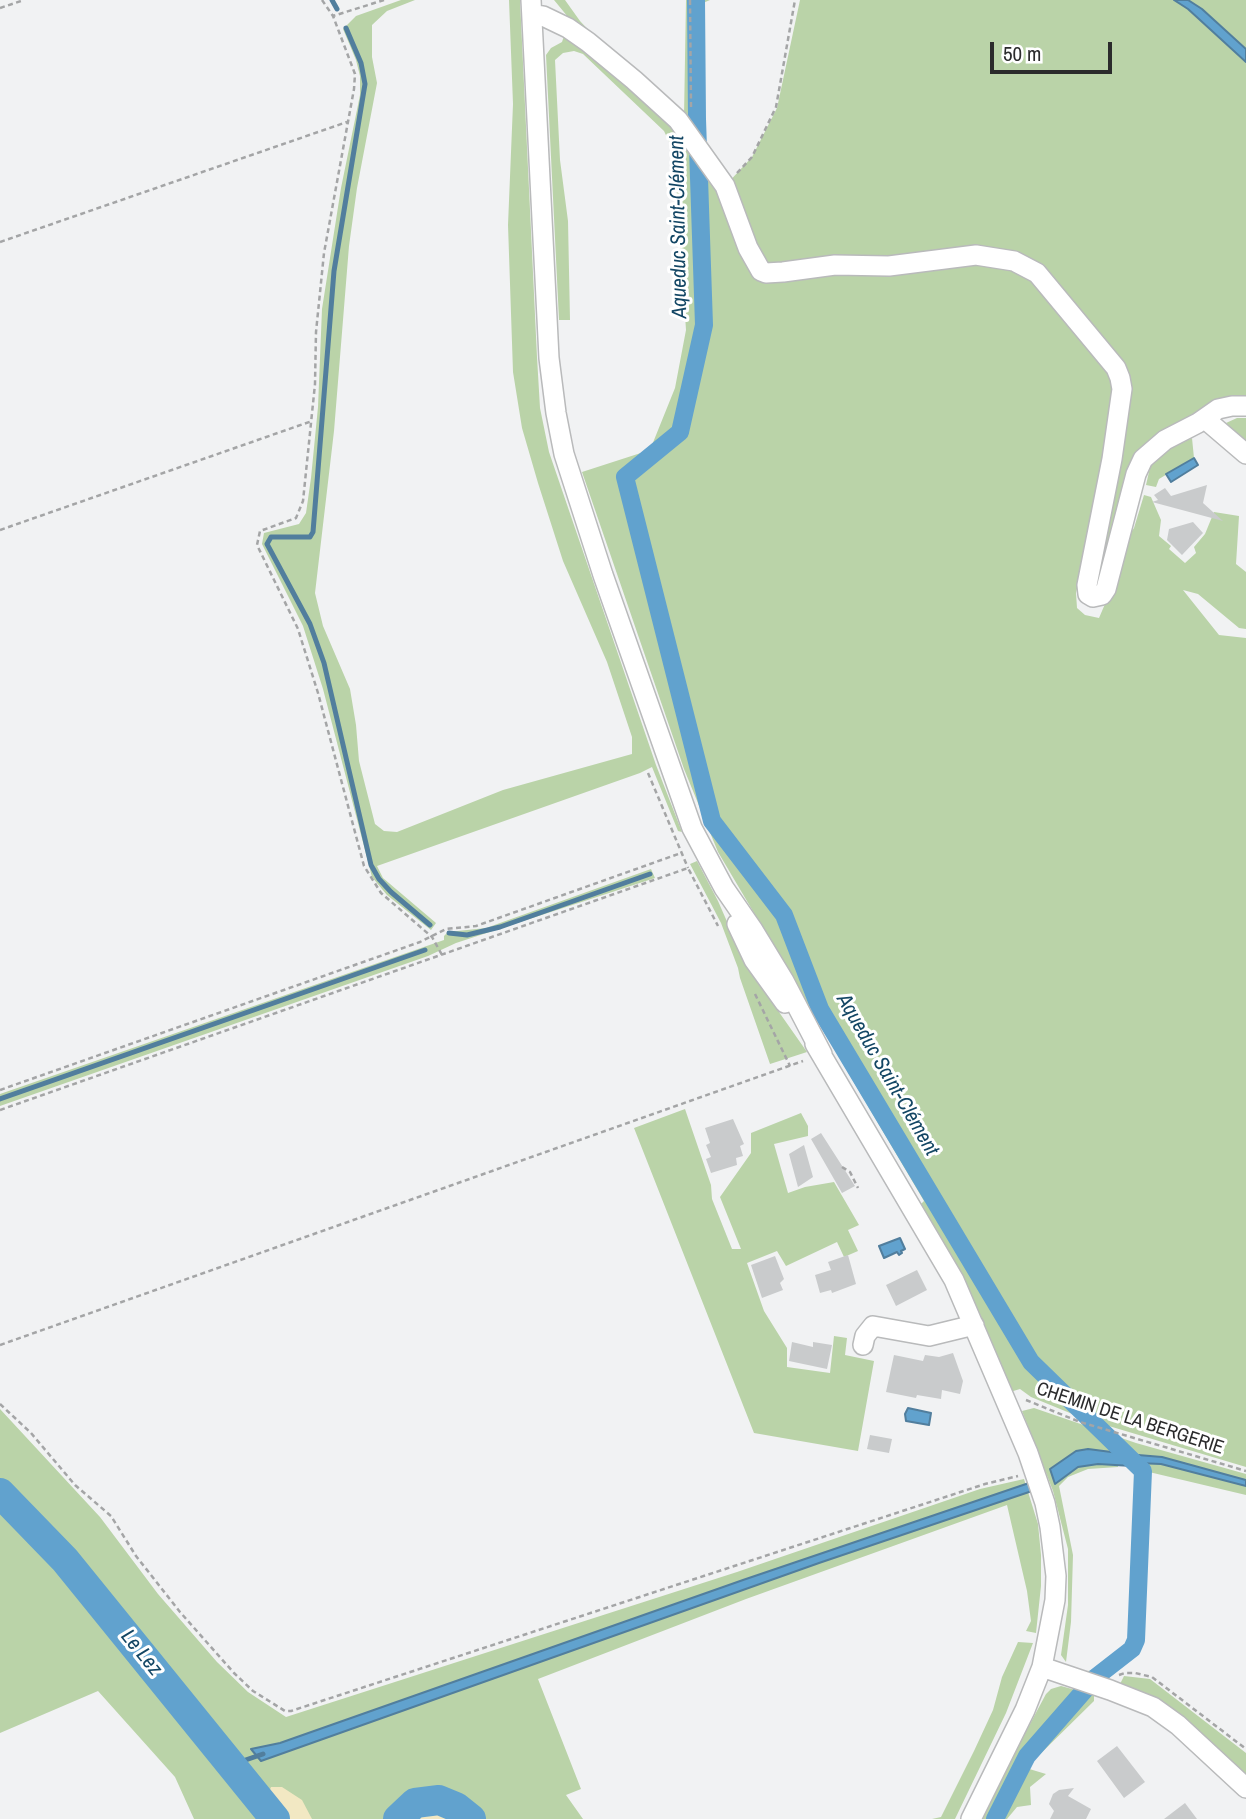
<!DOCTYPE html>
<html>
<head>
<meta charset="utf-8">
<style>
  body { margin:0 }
  #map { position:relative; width:1246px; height:1819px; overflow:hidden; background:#f1f2f3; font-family:"Archivo Narrow",sans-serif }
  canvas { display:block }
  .scale { position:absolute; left:990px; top:42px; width:122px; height:32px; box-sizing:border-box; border:4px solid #2b2b2c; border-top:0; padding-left:9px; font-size:21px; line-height:24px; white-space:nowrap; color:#2b2b2c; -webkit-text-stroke:5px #fff; paint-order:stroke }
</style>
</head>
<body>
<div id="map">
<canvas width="1246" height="1819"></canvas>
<div class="scale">50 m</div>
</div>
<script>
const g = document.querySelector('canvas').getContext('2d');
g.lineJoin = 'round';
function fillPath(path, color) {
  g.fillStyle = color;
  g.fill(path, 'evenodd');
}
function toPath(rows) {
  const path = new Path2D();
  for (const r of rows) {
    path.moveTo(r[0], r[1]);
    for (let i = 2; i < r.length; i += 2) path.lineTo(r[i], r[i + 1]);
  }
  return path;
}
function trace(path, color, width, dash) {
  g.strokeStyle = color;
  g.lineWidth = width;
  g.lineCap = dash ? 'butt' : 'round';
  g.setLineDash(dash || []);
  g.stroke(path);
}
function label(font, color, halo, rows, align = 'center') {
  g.font = font + ' "Archivo Narrow",sans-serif';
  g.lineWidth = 6;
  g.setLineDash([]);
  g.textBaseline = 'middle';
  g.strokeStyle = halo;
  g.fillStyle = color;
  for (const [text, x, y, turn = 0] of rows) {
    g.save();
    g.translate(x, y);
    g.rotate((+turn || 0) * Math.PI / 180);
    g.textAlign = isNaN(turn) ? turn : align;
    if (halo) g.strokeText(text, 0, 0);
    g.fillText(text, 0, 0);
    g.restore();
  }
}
const green = toPath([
  [401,0,415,0,387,11,372,25,372,57,377,83,357,188,349,246,334,431,315,593,323,626,350,689,356,725,359,761,375,824,384,831,397,832,503,790,632,754,632,737,607,662,563,561,538,483,522,428,513,372,508,225,513,104,509,0,520,0,537,357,540,408,549,452,656,765,682,832,678,831,652,767,640,773,377,866,383,878,436,923,431,930,387,895,372,877,323,689,303,626,262,544,264,533,299,524,306,513,311,478,318,407,322,309,341,188,360,95,360,76,356,60,343,29,356,16],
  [554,0,565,0,580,21,597,39,568,21,568,17],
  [686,0,710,0,703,3,700,8,699,16,700,140,684,117],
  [800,0,1246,0,1246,401,1234,400,1215,404,1198,418,1156,442,1141,455,1132,472,1103,580,1098,589,1093,589,1092,584,1123,455,1127,408,1126,379,1123,370,1043,275,1019,258,1002,253,977,252,934,255,936,263,970,260,995,262,1017,268,1031,276,1045,288,1088,342,1115,381,1116,390,1106,464,1076,593,1077,608,1085,615,1099,618,1111,590,1122,545,1134,528,1144,495,1151,497,1161,520,1159,536,1171,546,1169,549,1185,563,1196,553,1194,547,1205,534,1214,512,1239,516,1236,564,1246,572,1246,629,1239,628,1198,594,1183,590,1219,635,1246,638,1246,1467,1082,1418,1031,1397,1020,1389,1010,1392,959,1274,920,1205,924,1201,718,852,684,769,582,472,650,450,675,388,686,330,674,152,664,131,583,54,574,51,563,53,555,60,560,160,568,221,570,320,559,320,546,55,551,48,562,42,565,33,569,34,574,42,606,66,657,113,671,127,718,189,725,186,752,157,777,108],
  [1237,418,1246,418,1246,442,1226,423],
  [1192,438,1194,458,1159,479,1156,487,1146,485,1151,463,1163,452],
  [697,861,718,901,746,965,807,1052,770,1064,740,978,738,968,721,923,690,864],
  [651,869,655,878,456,943,428,956,0,1106,0,1094,444,940,444,936,448,932,486,928],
  [685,1109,711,1185,712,1199,732,1249,741,1249,720,1197,751,1153,751,1133,801,1113,808,1126,808,1136,774,1144,788,1193,805,1187,834,1182,859,1225,848,1230,858,1251,844,1257,837,1242,786,1266,777,1251,747,1263,764,1311,787,1348,787,1367,830,1373,834,1336,847,1338,845,1355,874,1361,858,1451,754,1433,634,1128],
  [1034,1408,1136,1443,1246,1474,1246,1495,1149,1472,1132,1466,1135,1453,1117,1453,1118,1467,1088,1469,1068,1477,1059,1486,1073,1555,1071,1622,1066,1662,1061,1655,1068,1605,1068,1549,1053,1491,1022,1411],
  [0,1409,100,1517,158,1594,217,1662,248,1692,286,1717,737,1572,980,1489,1024,1479,1038,1524,1041,1555,1041,1586,1036,1633,1026,1631,1031,1621,1027,1591,1007,1505,746,1599,538,1679,581,1789,566,1795,583,1819,194,1819,175,1777,98,1691,0,1733],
  [1134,1472,1148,1474,1142,1637,1139,1647,1133,1656,1101,1679,1087,1673,1087,1671,1099,1670,1129,1647,1132,1639,1136,1494],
  [1018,1642,1033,1643,1006,1713,955,1819,932,1819,941,1817,974,1751,993,1710,1002,1677],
  [1124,1676,1150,1679,1246,1753,1246,1778,1119,1686],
  [1061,1686,1094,1695,1094,1701,1026,1768,1046,1774,1030,1787,1031,1805,1017,1807,1007,1819,979,1819,1046,1694,1051,1689]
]);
const sand = toPath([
  [271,1787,282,1787,302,1800,312,1819,281,1819,271,1806,268,1795],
  [443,1806,454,1814,456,1819,418,1819,427,1812]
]);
const water = toPath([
  [1174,0,1188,0,1202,9,1246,49,1246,62,1188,9,1174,0],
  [1194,458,1198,465,1171,482,1166,474,1194,458],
  [900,1238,905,1249,901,1251,902,1253,899,1255,897,1252,884,1258,879,1246,900,1238],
  [908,1408,931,1413,929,1425,906,1421,905,1414,908,1408],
  [1088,1449,1119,1453,1132,1466,1098,1464,1078,1467,1055,1484,1050,1469,1076,1451,1088,1449],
  [1126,1454,1162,1457,1246,1480,1246,1486,1161,1464,1137,1463,1126,1454],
  [1029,1483,1032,1491,819,1563,261,1761,251,1749,280,1743,743,1580,1029,1483]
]);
const stream = toPath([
  [332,0,337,9],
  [346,28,361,63,365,84,334,271,313,532,310,537,271,537,267,544,310,624,324,663,371,865,379,879,391,892,430,925],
  [449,933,467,935,500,927,650,874],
  [0,1099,425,950],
  [231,1765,263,1754]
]);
const canal = toPath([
  [696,0,697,119,704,325,680,432,625,477,712,821,784,915,820,1009,1031,1362,1143,1471,1136,1640,1132,1649,1096,1677,1027,1756,995,1819]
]);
const river = toPath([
  [0,1493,65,1560,275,1819],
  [398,1819,415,1803,439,1800,456,1807,471,1819]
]);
const building = toPath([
  [1207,485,1203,503,1223,521,1152,502,1158,500,1154,495,1165,488,1171,496],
  [1193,522,1203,533,1182,555,1167,540,1169,529],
  [733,1119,744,1144,740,1146,743,1156,736,1158,737,1165,711,1173,706,1159,711,1157,706,1145,710,1143,705,1128],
  [821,1133,855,1186,842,1193,811,1139],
  [804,1145,813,1177,798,1187,789,1154],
  [848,1255,856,1284,832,1293,831,1290,820,1293,815,1275,831,1270,828,1262],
  [775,1256,784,1279,780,1283,783,1290,762,1298,751,1265],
  [917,1270,927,1290,896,1306,886,1285],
  [792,1342,813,1347,813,1342,832,1345,827,1369,789,1361],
  [953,1353,963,1381,960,1394,942,1390,941,1399,917,1395,916,1398,886,1392,894,1355,923,1361,925,1355,939,1357],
  [870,1435,892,1439,889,1453,867,1449],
  [1117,1746,1145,1782,1124,1798,1097,1761],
  [1074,1788,1068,1796,1091,1809,1086,1819,1050,1819,1054,1811,1049,1804,1053,1794,1059,1790],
  [1185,1803,1197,1819,1164,1819]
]);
const path = toPath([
  [322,0,333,16],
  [384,0,333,16,355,74,354,89,324,253,316,332,315,384,303,501,296,518,260,531,257,545,298,629,318,693,364,866,381,893,432,937,442,955],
  [690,0,691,108],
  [0,8,24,0],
  [737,173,752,157,776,107,795,0],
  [0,242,347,122],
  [0,530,312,421],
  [648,773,688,868],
  [755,994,790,1066],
  [0,1090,420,942,446,929,476,926,681,853],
  [0,1110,688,868,718,926],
  [842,1167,850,1172,858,1188],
  [0,1345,803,1061],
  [1026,1400,1080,1422,1246,1471],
  [0,1404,31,1433,75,1485,111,1516,136,1556,180,1612,234,1673,253,1691,285,1711,291,1711,985,1484,1018,1476],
  [1119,1675,1125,1673,1135,1673,1152,1677,1246,1749]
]);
const minor = toPath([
  [531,0,549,358,556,413,564,454,603,575,692,828,724,888,753,930,784,981,822,1054],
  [532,14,543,16,568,28,588,42,634,80,678,120,725,186,748,248,761,271,766,273,783,272,835,265,889,266,976,255,1014,261,1037,273,1116,368,1120,378,1122,389,1112,459,1087,585,1088,594,1093,597,1102,595,1106,589,1136,474,1143,459,1165,440,1198,423,1218,409,1232,406,1246,406],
  [1205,419,1246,454],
  [737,924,754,960,785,1003],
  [815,1044,954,1280,1028,1453,1045,1503,1050,1527,1056,1576,1055,1600,1042,1667,1025,1710,971,1819],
  [863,1345,865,1336,873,1326,929,1336,974,1325],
  [1042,1667,1110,1690,1153,1707,1178,1725,1246,1788]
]);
const streetNames = [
  ["CHEMIN DE LA BERGERIE",1130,1419,18]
];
const waterNames = [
  ["Aqueduc Saint-Clément",679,227,-91],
  ["Aqueduc Saint-Clément",887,1075,60],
  ["Le Lez",141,1653,51]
];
fillPath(green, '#bad3a8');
fillPath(sand, '#f2e8c3');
fillPath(water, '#61a2ce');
trace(water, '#517e9d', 2);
trace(stream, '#517e9d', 5);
trace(canal, '#61a2ce', 18);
trace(river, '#61a2ce', 30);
fillPath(building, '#c9cbcc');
trace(minor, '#b9babb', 22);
trace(path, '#a4a5a6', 2.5, [5, 3.5]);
trace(minor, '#fff', 19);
label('19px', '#2b2b2c', '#fff', streetNames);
label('italic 21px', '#134664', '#fff', waterNames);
</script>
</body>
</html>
